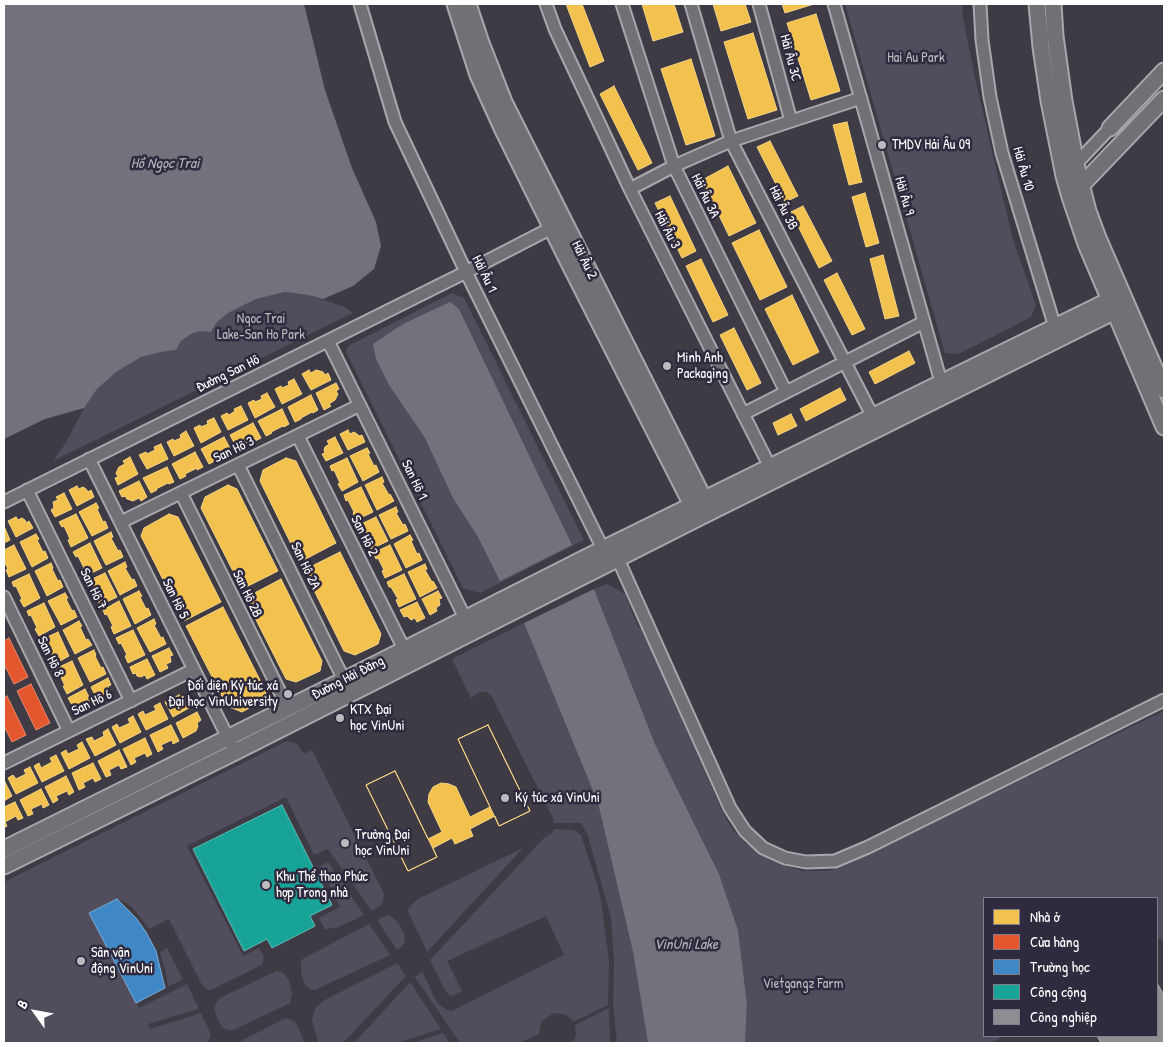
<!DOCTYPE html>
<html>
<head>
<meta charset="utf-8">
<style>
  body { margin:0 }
  #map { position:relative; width:1168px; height:1047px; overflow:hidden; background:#3e3b45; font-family:"Patrick Hand",sans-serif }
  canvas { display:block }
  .frame { position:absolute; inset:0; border:5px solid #fff; pointer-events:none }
  .legend { position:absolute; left:983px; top:897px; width:175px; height:140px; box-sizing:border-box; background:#2f2a3d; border:1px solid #827f8b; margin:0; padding:6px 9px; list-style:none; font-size:15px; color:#fff }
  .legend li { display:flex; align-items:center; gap:10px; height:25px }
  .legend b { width:25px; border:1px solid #827f8b }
  .north { position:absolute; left:10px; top:987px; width:50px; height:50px; -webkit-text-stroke:4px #2f2a3d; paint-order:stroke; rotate:302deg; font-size:14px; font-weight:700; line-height:20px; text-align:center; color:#fff }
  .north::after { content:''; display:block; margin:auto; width:18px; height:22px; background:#fff; clip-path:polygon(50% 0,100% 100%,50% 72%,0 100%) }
</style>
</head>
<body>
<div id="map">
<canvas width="1168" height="1047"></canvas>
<div class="frame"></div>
<ul class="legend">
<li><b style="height:14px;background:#f2c14e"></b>Nhà ở</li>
<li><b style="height:14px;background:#e4572e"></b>Cửa hàng</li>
<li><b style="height:14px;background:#3f88c5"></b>Trường học</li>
<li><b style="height:14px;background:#17a398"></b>Công cộng</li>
<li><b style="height:14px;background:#8d8d92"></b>Công nghiệp</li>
</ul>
<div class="north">B</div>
</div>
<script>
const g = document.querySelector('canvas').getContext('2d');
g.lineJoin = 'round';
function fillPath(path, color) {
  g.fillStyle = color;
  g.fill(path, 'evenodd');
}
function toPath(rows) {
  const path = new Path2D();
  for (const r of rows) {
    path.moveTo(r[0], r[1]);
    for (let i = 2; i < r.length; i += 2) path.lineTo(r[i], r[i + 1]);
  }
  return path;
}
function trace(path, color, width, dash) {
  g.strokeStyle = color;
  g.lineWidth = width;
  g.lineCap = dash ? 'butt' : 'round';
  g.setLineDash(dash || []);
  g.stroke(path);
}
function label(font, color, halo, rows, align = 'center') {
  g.font = font + ' "Patrick Hand",sans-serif';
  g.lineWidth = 5;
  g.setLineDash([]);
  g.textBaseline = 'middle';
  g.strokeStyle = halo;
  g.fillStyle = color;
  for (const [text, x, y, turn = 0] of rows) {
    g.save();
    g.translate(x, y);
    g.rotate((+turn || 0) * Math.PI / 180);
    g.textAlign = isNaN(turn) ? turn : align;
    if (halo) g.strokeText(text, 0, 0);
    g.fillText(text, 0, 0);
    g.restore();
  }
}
const green = toPath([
  [845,4,962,4,963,18,974,73,994,160,1013,240,1036,305,1031,317,959,354,945,353],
  [285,292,308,295,345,307,353,313,53,461,65,444,84,408,97,389,115,372,141,357,161,352,176,350,181,341,191,334,201,331,211,332,217,322,228,313,256,299],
  [452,293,464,298,584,540,480,593,463,588,346,352,347,348,350,345],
  [607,584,625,594,638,627,642,628,685,726,723,813,733,830,745,843,761,854,780,864,803,871,829,871,840,867,1164,711,1164,944,1161,938,1157,940,1157,898,984,898,984,1036,1003,1036,991,1043,745,1043,747,1004,738,930,719,874,655,744,594,589],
  [524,623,598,803,633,952,648,1043,617,1043,613,1004,614,961,611,918,588,836,581,823,554,823,553,818,491,695,486,692,480,692,471,698,452,659],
  [287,741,297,744,304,754,312,750,383,892,384,895,382,904,372,911,328,849,314,855,286,797,187,846,243,956,259,948,264,957,262,965,219,986,211,990,208,990,202,985,169,919,149,929,132,907,124,902,118,900,136,918,146,932,156,951,165,988,137,1003,139,1008,187,984,199,1009,148,1024,150,1029,201,1013,210,1032,211,1036,207,1043,4,1043,4,882],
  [554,829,574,830,581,835,598,887,601,900,609,961,608,1005,573,1022,571,1019,566,1015,559,1013,552,1014,546,1018,541,1022,539,1034,519,1043,460,1043,415,977,422,971,437,1003,447,1010,452,1011,564,955,546,916,447,961,462,991,453,996,450,995,446,992,430,960,544,838,552,833],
  [523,848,427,952,409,913,408,910,410,906,418,899],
  [328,862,364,915,334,929,333,927,325,930,319,918,340,907,320,866],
  [389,915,397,921,404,933,405,939,404,943,401,947,397,950,377,920,385,916],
  [369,924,390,955,315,990,310,989,305,985,301,973,301,961,304,958],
  [167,948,183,979,168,987,166,973,160,952],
  [397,963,406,976,343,1043,318,1043,312,1019,316,1007,325,1000],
  [276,971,282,972,286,976,289,980,292,993,290,1003,233,1030,227,1030,222,1027,218,1020,214,1008,217,1002,220,998],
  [410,982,441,1029,397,1043,354,1043],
  [609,1008,610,1043,571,1043,574,1040,576,1035,575,1025],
  [286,1018,294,1021,298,1026,304,1043,237,1043],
  [443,1033,450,1043,412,1043]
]);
const water = toPath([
  [4,4,304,4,325,90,352,168,376,222,381,246,374,269,353,286,323,299,308,295,285,292,256,299,228,313,217,322,211,332,201,331,191,334,181,341,176,350,161,352,141,357,116,372,97,389,84,408,45,419,4,439],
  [450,302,459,309,572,545,500,581,478,537,453,498,425,438,389,385,376,359,373,344,403,324],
  [594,589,655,744,719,874,738,930,747,1004,745,1043,648,1043,633,952,598,803,524,623]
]);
const homes = toPath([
  [566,4,582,4,604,61,590,67,566,4],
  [642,4,674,4,683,32,653,41,642,4],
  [713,4,745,4,751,22,721,31,713,4],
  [782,4,814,4,785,13,782,4],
  [816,14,840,91,811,100,787,23,816,14],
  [753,33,777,110,748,119,724,42,753,33],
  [691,59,715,136,686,145,661,69,691,59],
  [614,86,652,163,638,170,600,94,614,86],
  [847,122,862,182,849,185,833,125,847,122],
  [770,141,798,196,785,202,757,147,770,141],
  [728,166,756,223,729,236,702,180,728,166],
  [865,193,879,243,866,247,852,197,865,193],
  [670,196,696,251,682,258,655,203,670,196],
  [803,206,832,261,819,268,791,212,803,206],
  [759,230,787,287,760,300,732,243,759,230],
  [883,255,899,316,885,319,870,259,883,255],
  [701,259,728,315,713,322,686,266,701,259],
  [837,273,865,329,852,335,824,280,837,273],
  [792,295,819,352,793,365,765,309,792,295],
  [734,328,761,383,747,390,720,335,734,328],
  [909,351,915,363,875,384,869,372,909,351],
  [309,370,311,373,316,370,323,372,325,375,328,373,331,380,311,390,302,374,309,370],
  [294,379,302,394,282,404,275,389,281,386,282,388,289,385,288,382,294,379],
  [336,383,339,389,336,391,338,394,335,400,329,404,331,406,324,410,316,393,336,383],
  [840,388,846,400,806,421,800,409,840,388],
  [267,393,275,407,255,418,248,403,254,400,255,402,262,399,261,396,267,393],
  [311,395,318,410,313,413,312,412,301,418,301,419,295,422,288,407,311,395],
  [241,406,248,420,228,430,221,416,227,413,229,415,235,411,234,409,241,406],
  [282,409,289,424,284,427,283,426,271,432,272,433,266,436,258,421,282,409],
  [791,414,797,426,778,435,773,423,791,414],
  [214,418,221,432,201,443,194,428,200,425,201,427,208,424,207,421,214,418],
  [253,423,261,438,255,441,255,439,243,445,244,447,238,450,230,435,253,423],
  [348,430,350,434,354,432,357,434,359,436,362,435,365,442,348,450,340,434,348,430],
  [186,431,194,446,174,456,167,442,173,439,174,441,181,438,180,435,186,431],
  [224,437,232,452,226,455,226,453,214,459,215,461,209,464,201,449,224,437],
  [335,437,343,453,326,461,322,454,325,453,324,450,325,447,329,444,327,441,335,437],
  [161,444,168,459,147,469,139,455,146,452,147,454,155,450,154,447,161,444],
  [367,448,370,453,368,454,374,466,376,465,379,472,363,481,350,456,367,448],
  [195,452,203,467,197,470,197,468,185,474,186,476,180,479,172,464,195,452],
  [130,457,138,474,118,485,115,478,118,477,116,473,119,467,125,464,123,461,130,457],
  [286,458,296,461,336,543,300,562,260,481,263,470,286,458],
  [347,458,358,482,342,491,338,484,340,483,334,470,332,471,330,466,347,458],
  [167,467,174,482,169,484,168,483,156,489,157,490,151,493,143,478,167,467],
  [382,477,384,482,382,483,389,495,390,494,394,501,377,510,365,485,382,477],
  [139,481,147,497,141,501,139,498,133,501,127,499,125,496,122,497,119,491,139,481],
  [228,485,237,489,278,571,242,589,201,508,205,497,228,485],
  [77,486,79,489,83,487,86,489,88,492,91,490,94,497,77,506,69,490,77,486],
  [361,487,373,512,356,520,353,513,354,512,348,500,346,501,344,495,361,487],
  [64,493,72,509,55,517,51,510,54,508,53,502,58,500,56,497,64,493],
  [96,503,99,508,97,509,103,522,105,521,108,528,92,536,79,512,96,503],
  [396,507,398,512,396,513,403,525,405,524,408,531,391,539,379,515,396,507],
  [76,514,88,538,71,547,68,540,70,539,64,526,62,527,59,522,76,514],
  [169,514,178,517,221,602,184,621,141,536,144,528,169,514],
  [16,517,18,520,22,518,25,520,26,523,29,521,33,528,16,537,8,521,16,517],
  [376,517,388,541,371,549,368,542,369,541,364,529,362,530,359,525,376,517],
  [4,526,10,540,4,543,4,526],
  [111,532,113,537,111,538,118,551,120,550,123,557,106,565,94,541,111,532],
  [36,534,39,539,37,540,43,552,45,551,48,558,32,567,20,542,36,534],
  [410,535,413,540,411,541,417,554,419,553,422,560,406,568,394,544,410,535],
  [90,543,102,568,85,576,82,569,84,568,78,556,76,557,73,552,90,543],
  [14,545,26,569,9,577,6,570,8,569,4,561,4,550,14,545],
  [390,545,402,570,385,578,382,571,384,570,378,558,376,559,373,553,390,545],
  [340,552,381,634,378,644,355,655,344,651,304,570,340,552],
  [125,562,127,567,125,568,132,580,134,579,137,586,120,595,108,571,125,562],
  [51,563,53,568,52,569,58,581,60,580,63,587,47,596,35,571,51,563],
  [425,564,427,569,425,570,432,582,433,581,437,588,420,597,408,572,425,564],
  [105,573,117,597,100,605,97,598,99,597,93,585,91,586,88,581,105,573],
  [29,574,40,598,24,607,20,600,22,599,16,586,14,587,12,582,29,574],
  [404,574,416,599,399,607,396,600,398,599,391,587,389,587,387,582,404,574],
  [281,579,322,661,320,671,296,682,286,679,245,598,281,579],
  [139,591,142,596,140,597,146,609,148,608,151,615,135,624,123,599,139,591],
  [438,591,442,598,439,599,440,605,436,608,437,611,430,615,422,599,438,591],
  [65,593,68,598,66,599,72,611,74,610,77,617,61,625,48,601,65,593],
  [119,601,131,626,114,634,111,627,113,626,107,614,105,615,103,610,119,601],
  [417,602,425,618,417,622,415,618,411,620,407,616,404,617,400,610,417,602],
  [44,603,55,627,39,636,35,629,37,628,31,615,29,616,27,611,44,603],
  [223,607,266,692,264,700,242,712,227,706,186,626,223,607],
  [154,619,156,624,154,625,161,638,163,637,166,644,150,652,137,628,154,619],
  [79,621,82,626,80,627,86,640,88,639,92,645,75,654,63,630,79,621],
  [133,630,145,655,128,663,125,656,127,655,121,643,119,644,116,638,133,630],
  [58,632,69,656,53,665,49,658,51,657,45,644,43,645,41,640,58,632],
  [169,648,173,655,170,656,171,662,166,664,168,668,160,672,152,656,169,648],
  [94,650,96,655,95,656,101,668,103,667,106,674,90,682,78,658,94,650],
  [147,659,155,675,147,679,145,675,141,677,137,676,136,673,133,674,130,667,147,659],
  [72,661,83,685,67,694,63,686,65,686,59,673,57,674,55,669,72,661],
  [108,678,111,685,108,686,109,693,105,695,107,698,99,703,91,687,108,678],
  [85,689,93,705,85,709,84,706,80,708,75,703,72,705,68,698,85,689],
  [179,695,183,696,185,699,190,697,194,705,173,717,165,702,179,695],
  [160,703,168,719,146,730,138,714,143,711,145,715,156,710,154,706,160,703],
  [197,712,201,720,197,723,198,726,196,731,183,738,176,723,197,712],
  [133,716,141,732,120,743,112,727,117,724,119,728,130,723,128,719,133,716],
  [171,725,179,741,173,744,172,740,161,745,163,749,158,752,150,735,171,725],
  [488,725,530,811,499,826,458,739,488,725],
  [488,725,530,811,499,826,495,816,470,829,473,836,455,844,452,838,433,848,437,857,408,871,366,785,395,771,428,839,442,832,428,802,429,794,433,787,441,783,449,784,456,787,470,817,490,807,458,739,488,725],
  [108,729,116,745,95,756,86,739,92,737,94,741,104,736,103,732,108,729],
  [145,738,152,754,147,757,145,753,134,758,136,762,131,765,123,749,145,738],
  [82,742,90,758,69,769,61,753,66,750,68,754,79,749,77,745,82,742],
  [119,750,127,767,121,769,119,765,109,770,111,775,106,777,98,761,119,750],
  [56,755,64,771,42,782,34,766,39,763,41,768,52,762,50,758,56,755],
  [93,763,101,779,95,782,93,778,83,783,85,787,79,790,72,773,93,763],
  [30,767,38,783,16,794,8,778,13,775,16,779,26,774,24,770,30,767],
  [395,771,437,857,408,871,366,785,395,771],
  [66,776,74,792,69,795,67,791,56,796,58,800,53,803,45,787,66,776],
  [4,780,12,796,4,801,4,780],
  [41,789,49,805,43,808,42,804,31,809,33,814,28,816,20,800,41,789],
  [15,802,23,818,18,820,16,816,5,822,7,826,4,828,4,807,15,802]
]);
const shops = toPath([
  [9,638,28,677,14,684,4,664,4,641,9,638],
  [31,684,50,723,36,730,17,691,31,684],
  [7,696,26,735,12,742,4,726,4,698,7,696]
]);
const schools = toPath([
  [117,899,136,918,146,932,156,951,165,988,136,1003,89,913,117,899]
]);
const public = toPath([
  [282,805,332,905,310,916,315,926,272,948,267,939,244,951,193,849,282,805]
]);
const industry = toPath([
  [1157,983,1164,995,1164,1043,1101,1043,1097,1036,1157,1036,1157,983]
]);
const street = toPath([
  [360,4,395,122,466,272,603,549],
  [546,4,555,29,630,189,770,467],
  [622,4,674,166,786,392],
  [691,4,731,141,873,417],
  [759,4,791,121],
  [834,4,943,389],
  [980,4,982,40,990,97,1002,153,1057,334],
  [1072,168,1110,128],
  [630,189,674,166,731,141,861,98],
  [328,341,469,626],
  [743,414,924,322],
  [298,436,404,649],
  [89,459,235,752],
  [238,465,344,680],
  [27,490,131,701],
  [181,493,288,708],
  [4,502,466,272,559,224],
  [121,522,360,405],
  [618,559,730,808,745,831,763,848,785,858,806,862,835,861,868,847,1164,700],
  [4,597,69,731],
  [4,763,193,670]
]);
const secondary = toPath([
  [455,4,478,75,503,130,567,259,696,513],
  [468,4,481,43,504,102,709,509],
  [1037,4,1041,47,1049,101,1064,176,1070,197,1086,244,1164,427],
  [1053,4,1055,36,1064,101,1076,164,1088,211,1098,238,1164,390],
  [1110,128,1164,71],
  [1076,191,1164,99],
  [4,849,344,680,603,549,1122,294],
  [4,866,235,752,710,512,1127,305]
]);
const markers = [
  [882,145,5,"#bbbabe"],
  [667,366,5,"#bbbabe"],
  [288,694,5,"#bbbabe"],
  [340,718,5,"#bbbabe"],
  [505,798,5,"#bbbabe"],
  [345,843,5,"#bbbabe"],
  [266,885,5,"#bbbabe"],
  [81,961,5,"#bbbabe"]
];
const streetNames = [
  ["Hải Âu 3C",790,58,75],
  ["Hải Âu 10",1023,169,74],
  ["Hải Âu 3A",705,196,64],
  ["Hải Âu 9",904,196,74],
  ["Hải Âu 3B",783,208,63],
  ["Hải Âu 3",667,230,63],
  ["Hải Âu 2",584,260,64],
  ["Hải Âu 1",484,274,64],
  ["Đường San Hô",228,374,-26],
  ["San Hô 3",234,450,-26],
  ["San Hô 1",414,480,64],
  ["San Hô 2",364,536,63],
  ["San Hô 2A",305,566,64],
  ["San Hô 7",93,589,64],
  ["San Hô 2B",247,594,64],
  ["San Hô 5",175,599,64],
  ["San Hô 8",50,657,64],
  ["Đường Hải Đăng",348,678,-27],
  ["San Hô 6",92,703,-26]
];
const parkNames = [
  ["Hai Au Park",916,58],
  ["Ngoc Trai",261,319],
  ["Lake-San Ho Park",261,335],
  ["Vietgangz Farm",803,984]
];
const poiNames = [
  ["TMDV Hải Âu 09",892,145],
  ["Minh Anh",677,358],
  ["Packaging",677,374],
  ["Đối diện Ký túc xá",278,686,"right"],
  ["Đại học VinUniversity",278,702,"right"],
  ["KTX Đại",350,710],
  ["học VinUni",350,726],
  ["Ký túc xá VinUni",515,798],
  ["Trường Đại",355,835],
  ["học VinUni",355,851],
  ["Khu Thể thao Phức",276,877],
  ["hợp Trong nhà",276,893],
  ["Sân vận",91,953],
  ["động VinUni",91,969]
];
const waterNames = [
  ["Hồ Ngọc Trai",165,164],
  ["VinUni Lake",686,945]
];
fillPath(green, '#524d5c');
fillPath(water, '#74717d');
fillPath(homes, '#f2c14e');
trace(homes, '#f6d483', 1);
fillPath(shops, '#e4572e');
trace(shops, '#ec896d', 1);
fillPath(schools, '#3f88c5');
trace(schools, '#79acd6', 1);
fillPath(public, '#17a398');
trace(public, '#5dbfb7', 1);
fillPath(industry, '#8d8d92');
trace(industry, '#afafb3', 1);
trace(street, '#a8a7ab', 15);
trace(secondary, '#a8a7ab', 19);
trace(street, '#717074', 11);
trace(secondary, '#717074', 15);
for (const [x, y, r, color] of markers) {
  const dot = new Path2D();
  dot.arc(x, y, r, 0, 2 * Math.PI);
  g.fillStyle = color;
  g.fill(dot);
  trace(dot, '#2f2a3d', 2);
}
label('14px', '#fff', '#2f2a3d', streetNames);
label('14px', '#bbb9bf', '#2f2a3d', parkNames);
label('14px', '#fff', '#2f2a3d', poiNames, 'left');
label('italic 15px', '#b5b4ba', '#2f2a3d', waterNames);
</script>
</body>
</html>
